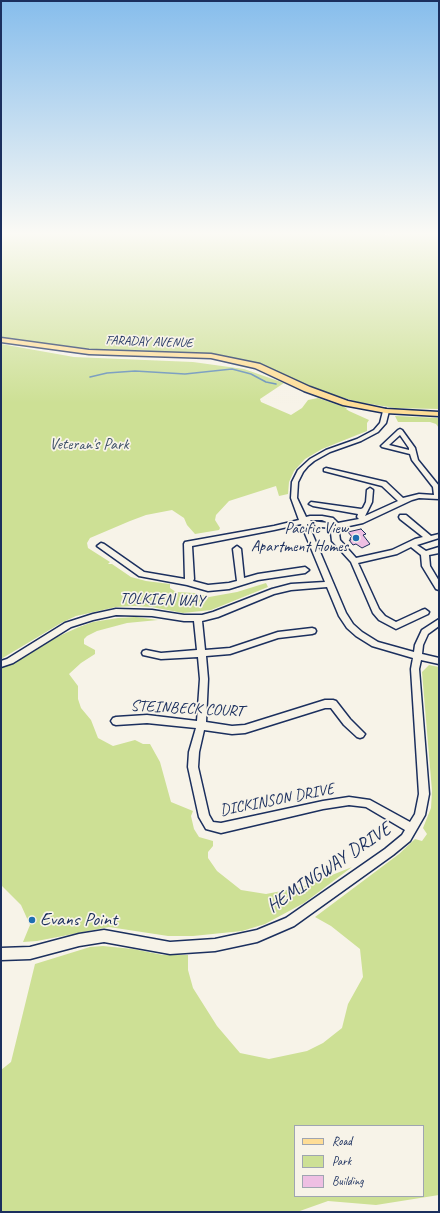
<!DOCTYPE html>
<html>
<head>
<meta charset="utf-8">
<style>
  body { margin:0 }
  #map { position:relative; width:440px; height:1213px; overflow:hidden; background:#f7f3e8; font-family:Caveat,sans-serif }
  canvas { display:block }
  .frame { position:absolute; inset:0; border:2px solid #1b2f5e; pointer-events:none }
  .legend { position:absolute; left:294px; top:1125px; width:130px; height:72px; box-sizing:border-box; background:#f7f3e8; border:1px solid #9fa5b1; margin:0; padding:5px 7px; list-style:none; font-size:12px; color:#1b2f5e }
  .legend li { display:flex; align-items:center; gap:8px; height:20px }
  .legend b { width:20px; border:1px solid #9fa5b1 }
</style>
</head>
<body>
<div id="map">
<canvas width="440" height="1213"></canvas>
<div class="frame"></div>
<ul class="legend">
<li><b style="height:5px;background:#fedd96"></b>Road</li>
<li><b style="height:11px;background:#cde095"></b>Park</li>
<li><b style="height:11px;background:#eebfe3"></b>Building</li>
</ul>
</div>
<script>
const g = document.querySelector('canvas').getContext('2d');
g.lineJoin = 'round';
function fillPath(path, color) {
  g.fillStyle = color;
  g.fill(path, 'evenodd');
}
function toPath(rows) {
  const path = new Path2D();
  for (const r of rows) {
    path.moveTo(r[0], r[1]);
    for (let i = 2; i < r.length; i += 2) path.lineTo(r[i], r[i + 1]);
  }
  return path;
}
function trace(path, color, width, dash) {
  g.strokeStyle = color;
  g.lineWidth = width;
  g.lineCap = dash ? 'butt' : 'round';
  g.setLineDash(dash || []);
  g.stroke(path);
}
function label(font, color, halo, rows, align = 'center') {
  g.font = font + ' Caveat,sans-serif';
  g.lineWidth = 3.5;
  g.setLineDash([]);
  g.textBaseline = 'middle';
  g.strokeStyle = halo;
  g.fillStyle = color;
  for (const [text, x, y, turn = 0] of rows) {
    g.save();
    g.translate(x, y);
    g.rotate((+turn || 0) * Math.PI / 180);
    g.textAlign = isNaN(turn) ? turn : align;
    if (halo) g.strokeText(text, 0, 0);
    g.fillText(text, 0, 0);
    g.restore();
  }
}
const green = toPath([
  [1,233,379,233,392,236,400,233,439,233,439,409,395,408,358,402,324,392,255,364,220,356,151,352,152,351,92,349,1,338],
  [1,344,74,357,193,362,244,369,284,383,260,399,261,402,291,415,302,408,308,400,318,398,347,408,346,409,349,411,369,420,367,423,367,431,322,449,305,459,294,471,289,482,288,494,279,496,276,486,229,501,216,515,215,520,220,528,219,530,195,534,187,525,184,518,172,510,146,515,130,521,90,538,87,543,88,548,110,562,108,564,112,564,131,577,146,581,170,584,170,588,176,592,195,593,209,597,237,592,266,583,268,587,211,610,183,613,152,607,134,606,116,607,94,612,76,616,61,623,1,659],
  [395,416,439,418,439,428,436,424,430,422,398,422],
  [136,617,158,620,127,623,97,631,87,636,84,639,84,644,95,650,95,654,81,663,69,674,78,686,78,699,81,708,91,720,98,738,113,746,135,740,143,744,150,744,160,762,171,802,193,811,191,816,194,829,199,837,213,841,213,846,208,852,208,858,217,871,241,890,266,894,302,887,352,867,304,903,265,924,242,931,193,936,168,936,109,927,37,941,23,942,30,925,21,905,1,885,1,668,23,658,57,637,79,627,93,622,118,618],
  [429,665,439,667,439,1195,376,1205,328,1201,297,1212,1,1212,1,1070,11,1062,35,964,90,947,103,946,133,949,163,955,188,955,188,970,193,988,217,1026,240,1053,269,1059,307,1051,323,1043,342,1028,348,1004,363,977,360,949,331,926,315,917,399,854,415,839,422,841,427,834,423,828,431,808,432,791,422,672],
  [295,1126,423,1126,423,1196,295,1196]
]);
const stream = toPath([
  [90,377,107,373,135,371,185,374,232,369,251,374,266,382,276,384]
]);
const building = toPath([
  [361,529,366,534,363,535,370,544,362,548,356,544,353,545,349,540,351,540,350,538,352,537,348,532,361,529]
]);
const minor = toPath([
  [386,409,389,411,386,423,378,432,361,441,330,452,314,461,308,466,303,472,298,482,297,498,306,517,310,516,322,516,333,518,338,523,359,519,357,517,358,514,313,506,309,504,311,502,361,509,363,508,366,502,367,490,370,488,373,490,372,502,365,516,398,501,382,486,324,471,324,469,326,468,386,482,403,498,419,494,434,495,433,487,412,460,410,454,382,447,381,446,398,430,400,429,402,430,415,448,418,460,439,486,439,499,419,498,412,500,363,523,340,528,339,533,340,540,356,558,392,550,415,539,423,537,400,519,399,517,400,515,406,515,431,536,439,534,439,538,417,545,426,551,439,547,439,553,429,555,430,566,439,581,439,590,436,589,422,566,421,555,411,547,397,554,358,563,379,609,385,616,396,622,422,610,425,609,429,612,428,614,396,629,379,620,373,613,351,562,332,541,331,533,333,528,309,526,346,613,353,624,362,632,378,642,414,652,415,645,422,630,439,619,439,626,428,634,423,645,422,654,439,658,439,664,421,660,419,669,429,794,425,815,410,841,393,855,294,926,257,942,215,951,170,954,104,942,79,946,30,959,1,960,1,948,30,947,79,934,104,930,170,942,215,939,257,930,286,918,385,849,402,835,405,830,366,807,349,805,323,809,221,833,206,829,199,817,188,767,189,752,196,728,147,723,116,725,113,724,111,721,113,718,116,717,147,715,197,721,200,679,198,657,161,659,143,655,142,653,143,651,146,650,161,653,197,650,194,621,184,621,152,616,116,615,93,620,71,627,13,663,1,667,1,661,7,659,65,623,93,614,116,609,152,610,184,615,202,615,213,612,272,589,291,584,325,582,301,524,274,530,192,546,194,579,193,581,208,585,229,583,237,581,233,549,237,546,241,549,244,578,258,574,305,567,309,570,305,573,258,580,229,589,208,591,187,585,139,576,97,546,101,543,104,544,144,572,185,579,184,544,185,542,274,526,299,520,291,498,292,482,298,470,310,459,326,450,357,439,374,430,380,423,383,411,386,409],
  [400,435,409,448,409,450,389,445,400,435],
  [322,520,329,523,310,521,311,520,322,520],
  [327,587,339,616,347,628,356,636,372,646,413,658,411,669,419,794,415,814,410,822,370,800,349,797,323,801,221,823,213,822,209,815,198,767,199,752,204,730,232,734,245,733,325,708,331,708,344,725,357,737,360,738,363,737,365,734,350,719,336,701,333,700,325,700,245,725,232,726,206,722,208,679,206,656,230,654,278,638,312,634,315,633,316,631,315,629,312,628,278,632,230,648,205,650,202,621,218,617,274,594,291,590,327,587]
]);
const major = toPath([
  [1,338,89,350,211,354,260,364,310,387,348,401,386,409,439,412,439,416,386,413,343,405,304,391,255,368,211,358,89,354,1,342,1,338]
]);
const markers = [
  [356,538,4,"#1f6fb2"],
  [32,920,4,"#1f6fb2"]
];
const farStreetnames = [
  ["FARADAY AVENUE",149,342,2]
];
const parkNames = [
  ["Veteran's Park",89,445]
];
const poiNames = [
  ["Pacific View",348,529],
  ["Apartment Homes",348,547]
];
const streetNames = [
  ["TOLKIEN WAY",162,600,2],
  ["STEINBECK COURT",187,709,3],
  ["DICKINSON DRIVE",277,800,-11]
];
const nearStreetnames = [
  ["HEMINGWAY DRIVE",329,868,-34]
];
const nearPoinames = [
  ["Evans Point",40,920]
];
fillPath(green, '#cde095');
trace(stream, '#638db7', 1.5);
fillPath(building, '#eebfe3');
trace(building, '#1b2f5e', 1);
trace(minor, '#1b2f5e', 3);
trace(major, '#1b2f5e', 3);
fillPath(minor, '#f7f3e8');
fillPath(major, '#fedd96');
const sky = g.createLinearGradient(0, 0, 0, 403);
sky.addColorStop(0, '#86bdec');
sky.addColorStop(0.58, '#fbfaf5');
sky.addColorStop(1, '#fbfaf500');
g.fillStyle = sky;
g.fillRect(0, 0, 440, 403);
for (const [x, y, r, color] of markers) {
  const dot = new Path2D();
  dot.arc(x, y, r, 0, 2 * Math.PI);
  g.fillStyle = color;
  g.fill(dot);
  trace(dot, '#f7f3e8', 1.5);
}
label('13px', '#1b2f5e', '#f7f3e8', farStreetnames);
label('16px', '#3f5269', '#f7f3e8', parkNames);
label('16px', '#1b2f5e', '#f7f3e8', poiNames, 'right');
label('16px', '#1b2f5e', '#f7f3e8', streetNames);
label('19px', '#1b2f5e', '#f7f3e8', nearStreetnames);
label('19px', '#1b2f5e', '#f7f3e8', nearPoinames, 'left');
</script>
</body>
</html>
